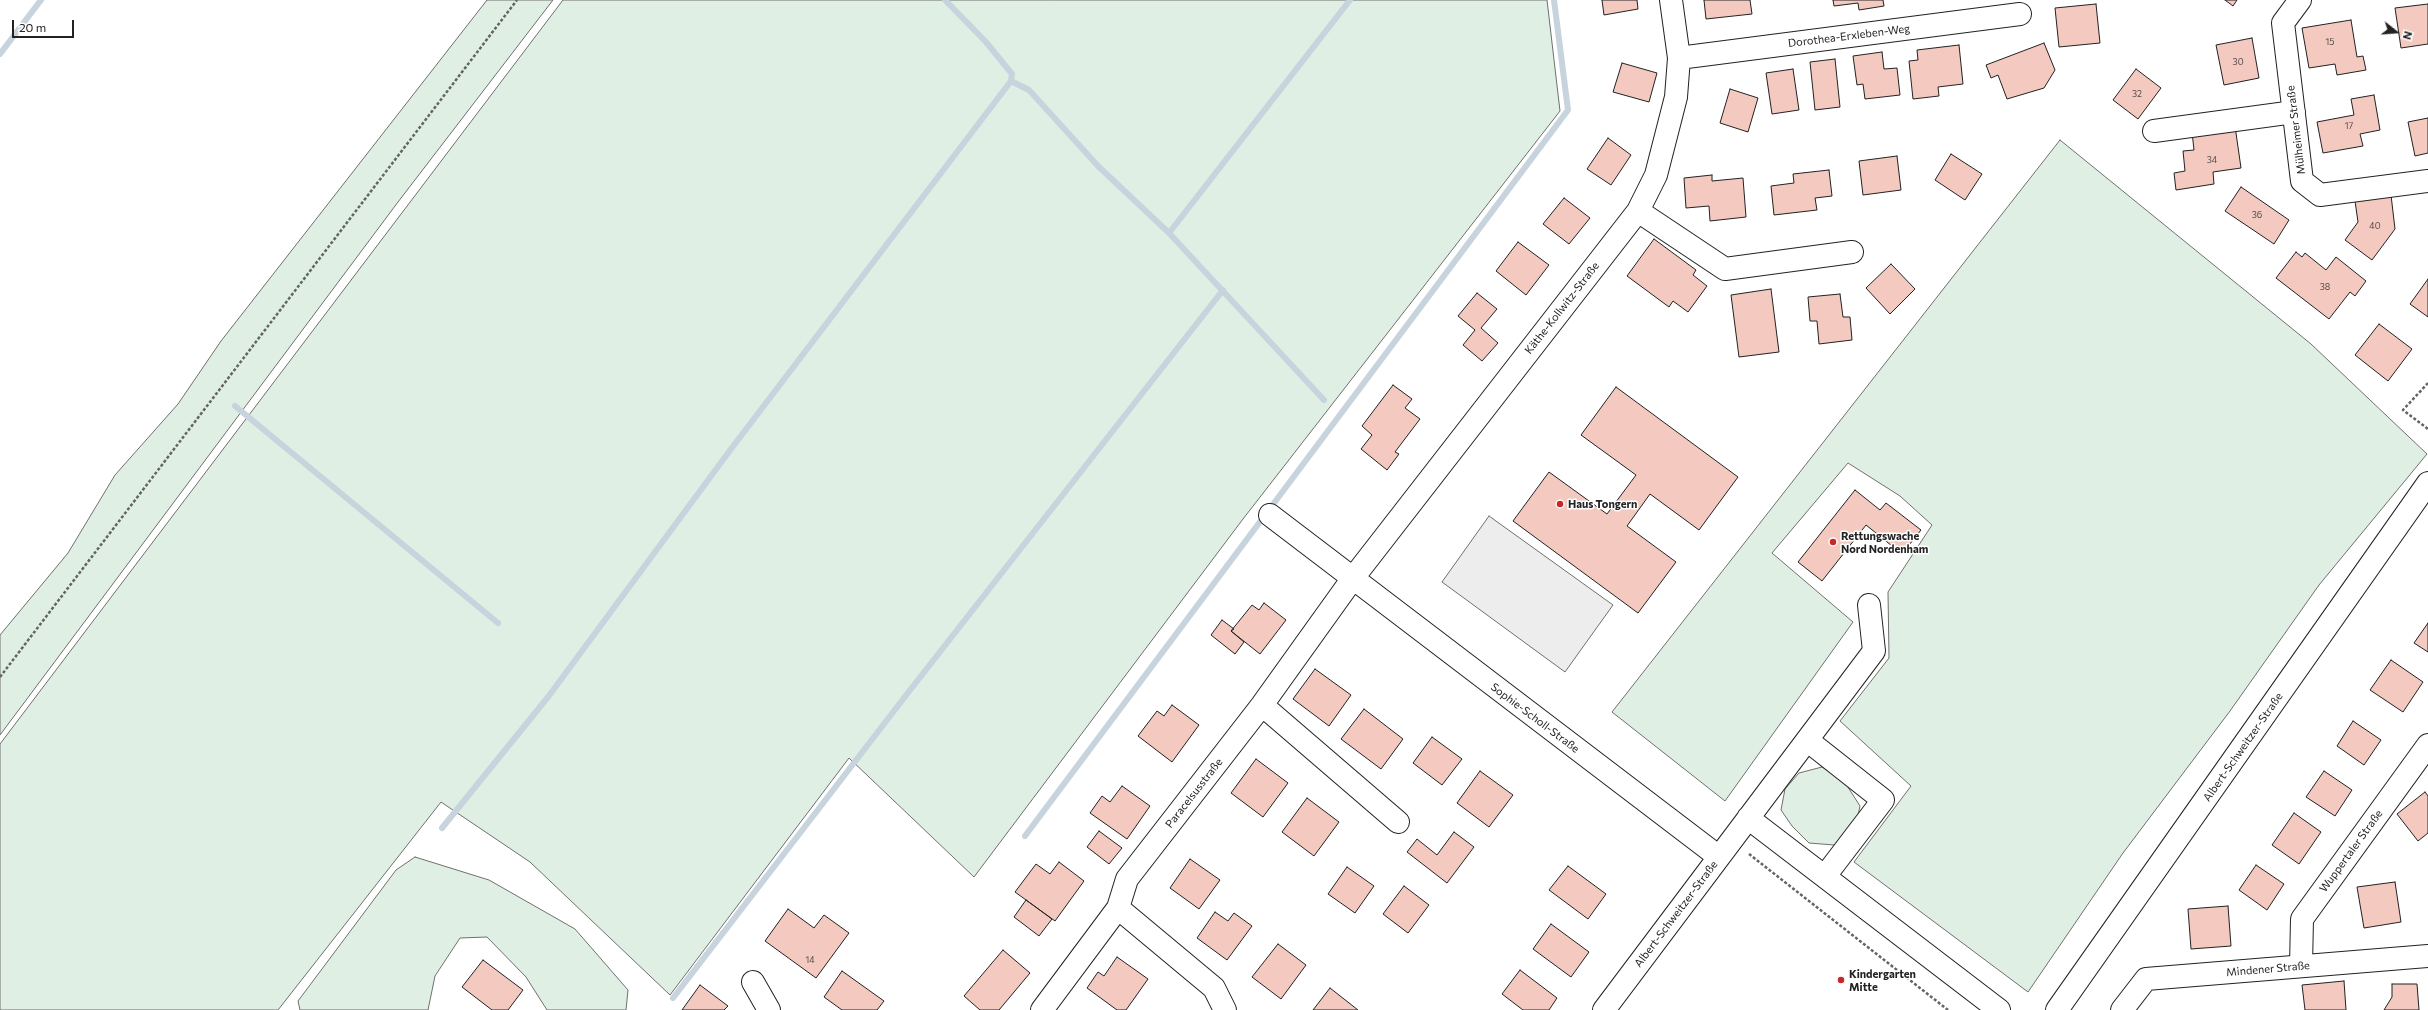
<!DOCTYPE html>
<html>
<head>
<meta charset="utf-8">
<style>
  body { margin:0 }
  #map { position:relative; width:2428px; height:1010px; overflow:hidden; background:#fff; font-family:Commissioner,sans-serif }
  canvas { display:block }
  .north { position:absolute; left:2376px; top:12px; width:40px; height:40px; -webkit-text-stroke:3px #fff; paint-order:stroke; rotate:107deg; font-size:11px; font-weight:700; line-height:16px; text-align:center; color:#222 }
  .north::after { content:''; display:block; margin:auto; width:14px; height:18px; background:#222; clip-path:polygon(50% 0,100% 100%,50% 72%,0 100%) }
  .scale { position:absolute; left:12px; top:20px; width:62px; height:18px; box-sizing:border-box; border:2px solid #222; border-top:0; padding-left:5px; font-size:12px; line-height:14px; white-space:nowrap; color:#222; -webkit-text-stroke:3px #fff; paint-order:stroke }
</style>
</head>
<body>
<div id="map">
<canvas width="2428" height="1010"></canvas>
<div class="north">N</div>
<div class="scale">20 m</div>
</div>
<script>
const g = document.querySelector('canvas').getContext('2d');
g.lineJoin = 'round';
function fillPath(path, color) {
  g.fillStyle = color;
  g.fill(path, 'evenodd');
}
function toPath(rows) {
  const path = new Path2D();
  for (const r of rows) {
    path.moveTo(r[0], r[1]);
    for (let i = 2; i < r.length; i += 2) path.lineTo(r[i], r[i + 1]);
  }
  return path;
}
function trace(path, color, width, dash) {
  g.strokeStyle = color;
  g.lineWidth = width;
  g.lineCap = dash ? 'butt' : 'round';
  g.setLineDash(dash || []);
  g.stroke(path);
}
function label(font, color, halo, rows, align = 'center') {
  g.font = font + ' Commissioner,sans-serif';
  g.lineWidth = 3;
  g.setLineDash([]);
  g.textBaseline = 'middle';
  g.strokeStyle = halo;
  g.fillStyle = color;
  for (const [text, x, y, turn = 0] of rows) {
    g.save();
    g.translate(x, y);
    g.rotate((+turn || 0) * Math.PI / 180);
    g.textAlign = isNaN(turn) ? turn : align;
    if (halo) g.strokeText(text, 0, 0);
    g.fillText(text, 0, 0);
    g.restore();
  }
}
const green = toPath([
  [487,0,553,0,398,202,0,735,0,635,68,553,115,475,178,404,221,341,487,0],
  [563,0,1547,0,1560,111,1243,519,974,877,849,758,670,995,530,862,441,802,278,1010,0,1010,0,744,563,0],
  [2060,140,2311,344,2427,454,2319,585,2230,711,2123,853,2028,992,1854,862,1911,786,1840,721,1889,658,1888,592,1932,525,1900,496,1848,463,1772,553,1853,622,1725,801,1612,712,2060,140],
  [1822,767,1844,781,1860,806,1855,829,1834,845,1809,843,1792,826,1781,810,1785,789,1799,773,1822,767],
  [415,857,489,880,575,929,628,990,626,1010,547,1010,526,977,487,937,460,938,435,976,428,1010,300,1010,298,1001,396,870,415,857]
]);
const parking = toPath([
  [1489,516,1613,605,1565,672,1442,582,1489,516]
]);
const stream = toPath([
  [0,54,41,0],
  [1011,81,1029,90,1098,166,1169,233,1324,400],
  [1169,233,1350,0],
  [235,406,498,623],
  [442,828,548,697,731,449,1011,81,1012,74,986,42,945,0],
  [1025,836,1568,110,1554,0],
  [673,998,907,694,1223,290]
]);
const building = toPath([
  [1602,0,1637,0,1638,9,1604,15,1602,0],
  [1704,0,1750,0,1752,14,1706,19,1704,0],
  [1833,0,1883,0,1884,6,1859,10,1858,3,1834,6,1833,0],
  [2225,0,2237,0,2233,6,2225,0],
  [2096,4,2100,43,2059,47,2055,8,2096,4],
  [2428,4,2428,44,2401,48,2395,8,2428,4],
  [2351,20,2357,57,2363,56,2366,70,2337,75,2335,64,2309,68,2302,28,2351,20],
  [2252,38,2259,78,2224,85,2216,45,2252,38],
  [2044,43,2055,70,2044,88,2007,99,1998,75,1991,78,1986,65,2044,43],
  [1959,45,1963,84,1938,87,1939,96,1913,99,1909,61,1918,60,1917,50,1959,45],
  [1882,52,1884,69,1897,68,1900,95,1865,99,1863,84,1857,85,1853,56,1882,52],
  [1835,59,1840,107,1815,110,1810,62,1835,59],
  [1622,63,1657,73,1649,102,1613,92,1622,63],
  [1793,69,1799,110,1772,114,1766,73,1793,69],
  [2136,69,2161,88,2138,119,2113,100,2136,69],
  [1730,89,1758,98,1748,132,1720,123,1730,89],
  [2374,95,2380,130,2360,134,2363,146,2323,153,2317,122,2354,115,2351,99,2374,95],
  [2428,118,2428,153,2415,156,2408,122,2428,118],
  [2235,126,2241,168,2213,172,2214,184,2176,190,2174,173,2185,171,2183,151,2194,150,2192,132,2235,126],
  [1608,138,1631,155,1611,185,1587,169,1608,138],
  [1951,154,1982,174,1965,200,1935,180,1951,154],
  [1897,156,1901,190,1863,195,1859,161,1897,156],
  [1829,170,1832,196,1815,198,1817,210,1774,215,1771,186,1794,183,1793,174,1829,170],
  [1712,175,1712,181,1743,178,1746,217,1710,221,1709,206,1686,208,1684,178,1712,175],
  [2241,187,2289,220,2274,244,2225,211,2241,187],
  [2391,195,2395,229,2372,260,2345,240,2358,222,2355,201,2391,195],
  [1564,198,1590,218,1569,244,1543,224,1564,198],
  [1654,239,1696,270,1693,275,1707,286,1688,312,1673,301,1669,307,1627,276,1654,239],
  [1518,242,1549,265,1526,295,1496,271,1518,242],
  [2296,252,2302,257,2305,253,2326,270,2336,257,2366,281,2355,296,2350,292,2329,319,2276,278,2296,252],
  [1891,264,1915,289,1890,314,1866,288,1891,264],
  [2428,279,2428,317,2410,304,2428,279],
  [1771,289,1779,352,1739,357,1731,295,1771,289],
  [1477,293,1497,309,1481,328,1498,343,1482,361,1463,345,1475,330,1458,316,1477,293],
  [1840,294,1843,317,1850,317,1852,340,1819,344,1817,321,1810,321,1808,297,1840,294],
  [2379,324,2412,349,2388,381,2355,355,2379,324],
  [1393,385,1412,399,1405,408,1420,419,1395,452,1399,454,1387,470,1361,449,1372,435,1362,426,1393,385],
  [1616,387,1738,477,1699,530,1650,494,1627,526,1676,562,1638,613,1513,521,1549,472,1607,514,1636,475,1581,435,1616,387],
  [1855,490,1880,510,1886,503,1921,530,1902,554,1866,525,1822,581,1798,562,1855,490],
  [1264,603,1286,620,1260,654,1231,631,1252,605,1259,610,1264,603],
  [1222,620,1234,629,1231,631,1244,642,1235,654,1211,635,1222,620],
  [2428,623,2428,652,2414,643,2428,623],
  [2391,660,2423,682,2403,712,2370,690,2391,660],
  [1315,669,1351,695,1329,726,1293,699,1315,669],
  [1172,705,1199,725,1172,762,1138,736,1157,711,1164,716,1172,705],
  [1364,709,1403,739,1381,769,1341,739,1364,709],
  [2353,721,2381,740,2364,765,2337,746,2353,721],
  [1432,737,1462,759,1442,785,1413,763,1432,737],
  [1256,759,1288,783,1263,817,1231,793,1256,759],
  [1480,771,1513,795,1489,827,1457,803,1480,771],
  [2324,771,2352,790,2335,816,2306,797,2324,771],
  [1122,786,1150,806,1127,839,1090,813,1102,796,1110,802,1122,786],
  [2425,792,2428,796,2428,833,2418,841,2397,814,2425,792],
  [1307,798,1339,822,1314,856,1282,832,1307,798],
  [2294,813,2321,832,2299,864,2272,845,2294,813],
  [1099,831,1122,848,1109,864,1087,847,1099,831],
  [1454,832,1474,847,1447,883,1407,852,1417,839,1437,855,1454,832],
  [1190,859,1220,880,1199,909,1170,888,1190,859],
  [1059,862,1084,881,1055,921,1015,892,1036,864,1050,874,1059,862],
  [2256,865,2284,884,2267,910,2239,890,2256,865],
  [1568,866,1606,894,1588,919,1549,890,1568,866],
  [1347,867,1374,886,1355,913,1328,894,1347,867],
  [2395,882,2401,922,2364,928,2357,887,2395,882],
  [1404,886,1429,905,1408,933,1383,914,1404,886],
  [1026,900,1052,919,1039,936,1014,917,1026,900],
  [2228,906,2231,946,2191,949,2188,909,2228,906],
  [788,909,814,928,824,915,849,933,816,978,765,941,788,909],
  [1215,912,1228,921,1234,913,1252,926,1227,960,1197,938,1215,912],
  [1551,924,1589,952,1571,977,1533,949,1551,924],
  [1278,944,1306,965,1281,999,1252,977,1278,944],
  [1003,950,1030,973,999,1010,980,1010,964,996,1003,950],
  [1117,957,1148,979,1126,1010,1117,1010,1087,988,1098,972,1104,976,1117,957],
  [483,960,523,990,508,1010,492,1010,462,987,483,960],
  [1520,970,1557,998,1549,1010,1523,1010,1502,994,1520,970],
  [842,971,884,1001,877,1010,842,1010,824,997,842,971],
  [2344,981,2346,1010,2305,1010,2302,985,2344,981],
  [2392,984,2417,984,2419,1010,2384,1010,2392,997,2392,984],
  [700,985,728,1006,724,1010,682,1010,700,985],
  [1330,988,1358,1010,1313,1010,1330,988]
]);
const path = toPath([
  [2428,383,2403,410,2428,429],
  [0,677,517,0],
  [1749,854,1948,1010]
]);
const minor = toPath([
  [2300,0,2283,23,2302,181,2320,195,2428,181],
  [1679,58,2020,14],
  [2154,131,2294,112],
  [1638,211,1725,269,1852,252],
  [1270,515,1719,857],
  [1262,705,1398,822],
  [1807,740,1883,800,1825,876],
  [1748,818,1999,1010],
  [1118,908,1214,988,1225,1010],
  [2301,966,2302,919,2428,745],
  [753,982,769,1010],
  [1042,1010,1118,908,1127,879,1262,705,1353,578,1638,211,1656,175,1676,97,1679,58,1671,0],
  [1604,1010,1874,651,1869,605],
  [2057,1010,2428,483],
  [2122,1010,2146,979,2428,956]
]);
const markers = [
  [1560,504,4,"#c62828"],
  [1833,542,4,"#c62828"],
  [1841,980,4,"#c62828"]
];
const numberNames = [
  ["15",2330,42],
  ["30",2238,62],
  ["32",2137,94],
  ["17",2349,126],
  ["34",2212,160],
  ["36",2257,215],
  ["40",2375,226],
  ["38",2325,287],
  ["14",810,960]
];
const streetNames = [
  ["Dorothea-Erxleben-Weg",1849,36,-7],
  ["Mülheimer Straße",2296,130,-97],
  ["Käthe-Kollwitz-Straße",1562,308,-52],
  ["Sophie-Scholl-Straße",1535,718,37],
  ["Albert-Schweitzer-Straße",2243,747,-55],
  ["Paracelsusstraße",1194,793,-52],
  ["Wuppertaler Straße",2351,851,-54],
  ["Albert-Schweitzer-Straße",1676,914,-53],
  ["Mindener Straße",2268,969,-5]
];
const poiNames = [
  ["Haus Tongern",1568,504],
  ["Rettungswache",1841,536],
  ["Nord Nordenham",1841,549],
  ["Kindergarten",1849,974],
  ["Mitte",1849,987]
];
fillPath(green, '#e0efe3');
trace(green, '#6f6f6f', 1);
fillPath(parking, '#ededed');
trace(parking, '#6f6f6f', 1);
trace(stream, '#c7d3dd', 6);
fillPath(building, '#f3c9c0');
trace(building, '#222', 1);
trace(minor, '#222', 24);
trace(path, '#646464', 2.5, [3, 2]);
trace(minor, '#fff', 22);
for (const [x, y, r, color] of markers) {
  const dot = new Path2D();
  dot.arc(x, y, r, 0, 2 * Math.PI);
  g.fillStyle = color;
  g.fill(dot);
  trace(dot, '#fff', 1.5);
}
label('9px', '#564c4a', null, numberNames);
label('11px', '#222', '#fff', streetNames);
label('bold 11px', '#222', '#fff', poiNames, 'left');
</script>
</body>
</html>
